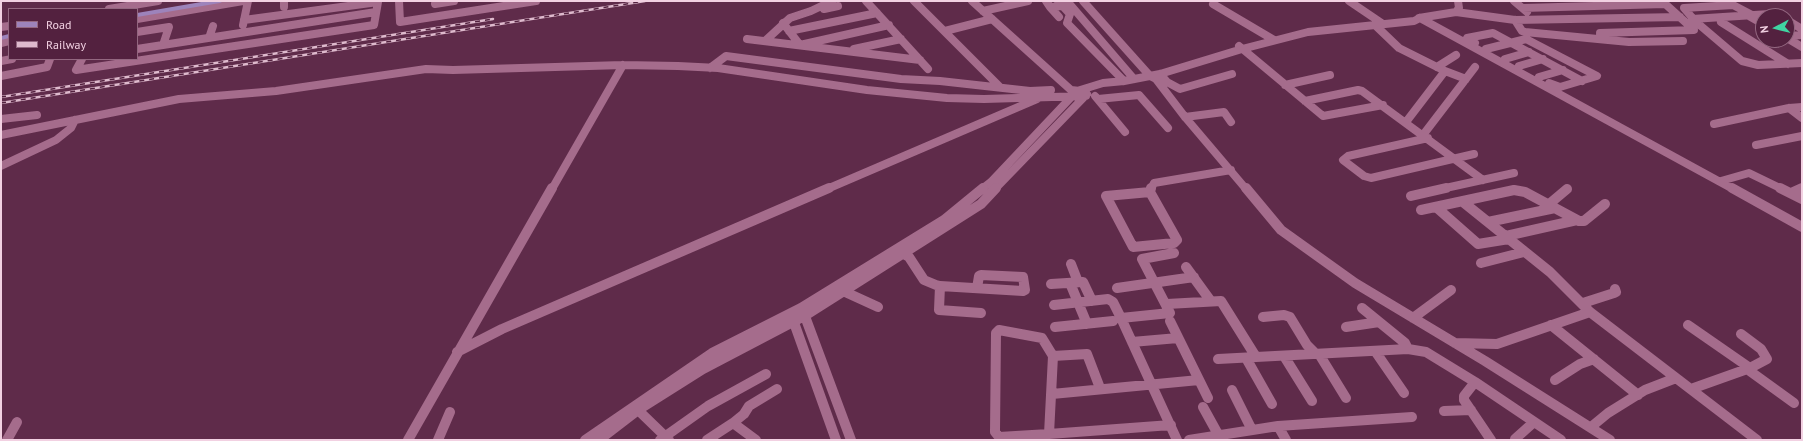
<!DOCTYPE html>
<html>
<head>
<meta charset="utf-8">
<style>
  body { margin:0 }
  #map { position:relative; width:1803px; height:441px; overflow:hidden; background:#5f2b4a; font-family:"PT Sans",sans-serif }
  canvas { display:block }
  .frame { position:absolute; inset:0; border:2px solid #f2d1e2; pointer-events:none }
  .legend { position:absolute; left:8px; top:8px; width:130px; height:52px; box-sizing:border-box; background:#53213f; border:1px solid #936780; margin:0; padding:5px 7px; list-style:none; font-size:12px; color:#f2d1e2 }
  .legend li { display:flex; align-items:center; gap:8px; height:20px }
  .legend b { width:20px; border:1px solid #936780 }
  .north { position:absolute; left:1755px; top:8px; width:40px; height:40px; box-sizing:border-box; background:#53213f; border:1px solid #936780; border-radius:50%; rotate:263deg; font-size:11px; font-weight:700; line-height:16px; text-align:center; color:#f2d1e2 }
  .north::after { content:''; display:block; margin:auto; width:14px; height:18px; background:#40d4a2; clip-path:polygon(50% 0,100% 100%,50% 72%,0 100%) }
</style>
</head>
<body>
<div id="map">
<canvas width="1803" height="441"></canvas>
<div class="frame"></div>
<ul class="legend">
<li><b style="height:5px;background:#9d83bb"></b>Road</li>
<li><b style="height:5px;background:#debacd"></b>Railway</li>
</ul>
<div class="north">N</div>
</div>
<script>
const g = document.querySelector('canvas').getContext('2d');
g.lineJoin = 'round';
function toPath(rows) {
  const path = new Path2D();
  for (const r of rows) {
    path.moveTo(r[0], r[1]);
    for (let i = 2; i < r.length; i += 2) path.lineTo(r[i], r[i + 1]);
  }
  return path;
}
function trace(path, color, width, dash) {
  g.strokeStyle = color;
  g.lineWidth = width;
  g.lineCap = dash ? 'butt' : 'round';
  g.setLineDash(dash || []);
  g.stroke(path);
}
function fillPath(path, color) {
  g.fillStyle = color;
  g.fill(path, 'evenodd');
}
const minorFar1 = toPath([
  [284,1,284,7],
  [399,1,400,22,536,1],
  [866,1,928,69],
  [914,1,1000,87],
  [972,1,1071,90,1080,91],
  [1046,1,1050,7,1062,6],
  [1058,1,1070,14,1067,23,1124,81],
  [1067,1,1134,79],
  [1083,1,1150,76,1156,79,1185,117,1246,189],
  [1349,1,1383,24],
  [1514,1,1527,12],
  [435,4,454,1],
  [1213,4,1274,40],
  [1050,7,1059,17],
  [1523,8,1665,4],
  [109,9,158,1],
  [824,9,838,6],
  [983,11,1028,1],
  [1456,12,1515,20,1680,17],
  [1752,15,1733,5,1684,8,1695,21,1742,61,1758,65,1802,63],
  [1749,16,1763,24],
  [1419,18,1456,12,1459,8,1458,1],
  [1420,18,1733,189],
  [137,19,243,1],
  [1692,19,1770,14,1779,16],
  [1515,20,1522,31,1525,32,1629,42,1683,41],
  [1787,20,1802,29],
  [1721,22,1788,64],
  [783,23,800,45,889,25],
  [243,25,248,1],
  [1375,25,1399,48,1445,71,1406,122],
  [1,27,9,26],
  [789,31,877,13],
  [945,31,992,19],
  [137,32,169,27,163,45],
  [1600,33,1694,30,1662,1],
  [1787,36,1802,35],
  [209,38,213,26],
  [1787,38,1802,47],
  [747,39,920,60],
  [765,41,790,18,811,11,832,1],
  [1,43,9,41],
  [1475,43,1467,38,1493,33,1582,81],
  [1239,46,1323,116,1383,105],
  [137,49,376,12],
  [854,49,901,39],
  [1486,49,1526,39,1597,76,1560,87,1549,83],
  [82,59,76,70,374,25,378,2,244,20],
  [1505,59,1529,52],
  [1,61,12,59],
  [1519,66,1543,59],
  [1437,67,1456,55],
  [710,68,726,56,901,79,940,81,1030,91,1051,90],
  [1445,71,1466,79],
  [1160,74,1167,82,1180,89,1232,74],
  [1,76,47,67,50,59],
  [1539,77,1563,70],
  [1285,85,1330,75],
  [1095,96,1125,132],
  [1098,99,1139,95,1168,128],
  [1305,101,1358,90,1362,91,1483,180],
  [1789,108,1802,118],
  [1185,117,1224,112,1231,122],
  [1,119,37,115],
  [1714,124,1789,108,1802,107],
  [1,135,179,99,276,91,426,69,453,70,623,65,678,66,718,68,867,90,947,98,984,99,1086,96],
  [1423,135,1475,67],
  [1428,138,1348,156,1343,160,1364,176,1371,178,1474,154],
  [1756,145,1802,136],
  [1,166,56,140,71,128,75,120],
  [1721,181,1749,173,1782,189],
  [552,189,623,65],
  [827,189,1037,99],
  [982,189,991,182,1077,91,1103,83,1124,81,1160,74,1242,49,1308,32,1414,21,1420,18],
  [995,189,1087,94],
  [1151,189,1154,183,1231,170],
  [1441,189,1514,173],
  [1799,189,1802,188]
]);
const minor = toPath([
  [1246,188,1281,230,1355,283,1485,361,1610,440],
  [1732,188,1802,227],
  [1780,188,1802,199],
  [1150,192,1177,240,1174,243,1133,247,1106,196,1150,192],
  [1150,192,1151,188],
  [1791,193,1802,188],
  [1411,196,1446,188],
  [1463,202,1550,272,1590,312,1757,440],
  [1548,205,1567,189],
  [1436,207,1478,244,1509,239],
  [1421,210,1514,190,1525,192,1579,221,1584,221,1605,204],
  [1488,222,1555,208],
  [1506,236,1577,220],
  [902,253,909,257,924,280,936,285,940,286,1023,291,1025,290,1023,277,981,275,979,276,977,288],
  [1174,253,1142,259,1170,313,1121,318,1177,440],
  [1481,263,1524,252],
  [1071,264,1078,282],
  [1186,267,1210,300],
  [1070,283,1087,324],
  [1051,284,1083,282,1092,301],
  [940,286,939,310,981,313],
  [1117,288,1194,277],
  [843,291,878,307],
  [1583,303,1614,293,1616,292,1615,289],
  [1167,304,1221,301,1256,357],
  [1054,305,1108,299,1113,302,1121,318],
  [1362,308,1405,343,1408,349],
  [803,311,851,440],
  [792,317,836,440],
  [1263,317,1284,315,1290,317,1307,345,1316,354],
  [1413,318,1451,290],
  [1170,321,1208,398],
  [1551,325,1638,395],
  [1688,325,1750,368],
  [1055,327,1113,321],
  [1346,327,1379,322],
  [999,330,1042,338,1053,356,1049,434,999,437,995,432,996,333,999,330],
  [1132,342,1178,338],
  [1455,343,1497,344,1590,312],
  [1375,351,1404,393],
  [457,352,502,329,829,188],
  [1319,354,1346,398],
  [1053,356,1087,354,1100,388],
  [1284,356,1312,401],
  [1246,358,1272,404],
  [1218,359,1408,349,1426,352,1475,382,1561,440],
  [1747,369,1794,403],
  [1555,380,1580,364,1594,359],
  [1475,382,1464,396,1464,400,1491,440],
  [1691,389,1750,368,1767,359,1761,349,1741,334],
  [1232,390,1252,430],
  [1052,394,1199,380],
  [1203,407,1219,436],
  [638,410,669,440],
  [1444,411,1471,410],
  [733,423,756,440],
  [1278,426,1286,440],
  [1591,427,1608,413,1645,390,1676,378],
  [1049,434,1171,425],
  [1515,439,1534,422],
  [7,440,17,422],
  [408,440,552,188],
  [438,440,450,412],
  [585,440,712,353,801,308,944,220,983,188],
  [599,440,638,410,703,369,806,315,981,204,996,188],
  [660,440,708,406,766,374],
  [707,440,733,423,744,414,749,406,777,389],
  [1189,440,1278,426,1412,417]
]);
const major = toPath([
  [207,1,224,1,220,3,137,17,137,13,207,1],
  [9,34,9,38,1,40,1,36,9,34]
]);
const rail = toPath([
  [1,97,493,19],
  [1,103,645,1]
]);
trace(minorFar1, '#a56c8c', 8);
trace(minor, '#a56c8c', 10);
fillPath(major, '#9d83bb');
trace(rail, '#debacd', 2.5);
trace(rail, '#53213f', 1.5, [5]);
</script>
</body>
</html>
